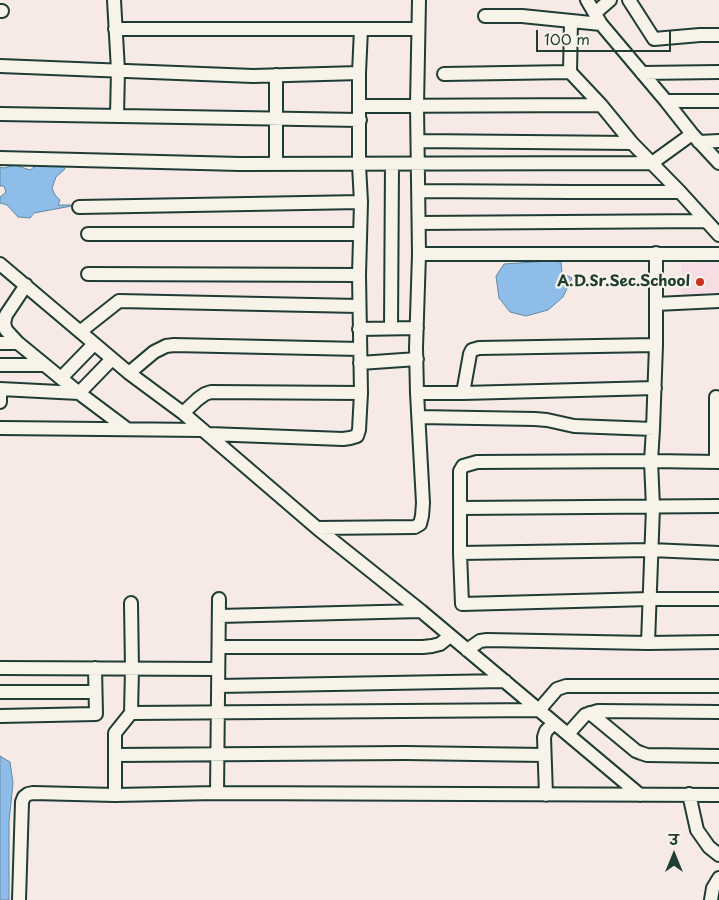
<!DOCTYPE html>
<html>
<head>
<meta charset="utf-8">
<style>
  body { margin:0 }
  #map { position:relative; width:719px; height:900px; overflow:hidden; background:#f6e9e6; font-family:"Playpen Sans","Playpen Sans Deva",sans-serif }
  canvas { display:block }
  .north { position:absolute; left:649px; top:830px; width:50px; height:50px; -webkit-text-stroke:4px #f7f3e8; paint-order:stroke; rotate:0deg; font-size:14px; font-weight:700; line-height:20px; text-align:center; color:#1f3d34 }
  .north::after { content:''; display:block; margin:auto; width:18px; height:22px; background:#1f3d34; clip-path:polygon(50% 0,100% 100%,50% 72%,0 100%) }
  .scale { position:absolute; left:536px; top:30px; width:135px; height:22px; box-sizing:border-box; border:2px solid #1f3d34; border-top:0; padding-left:6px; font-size:15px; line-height:18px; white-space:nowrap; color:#1f3d34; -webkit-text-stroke:4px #f7f3e8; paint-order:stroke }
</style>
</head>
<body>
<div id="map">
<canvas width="719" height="900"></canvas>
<div class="north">उ</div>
<div class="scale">100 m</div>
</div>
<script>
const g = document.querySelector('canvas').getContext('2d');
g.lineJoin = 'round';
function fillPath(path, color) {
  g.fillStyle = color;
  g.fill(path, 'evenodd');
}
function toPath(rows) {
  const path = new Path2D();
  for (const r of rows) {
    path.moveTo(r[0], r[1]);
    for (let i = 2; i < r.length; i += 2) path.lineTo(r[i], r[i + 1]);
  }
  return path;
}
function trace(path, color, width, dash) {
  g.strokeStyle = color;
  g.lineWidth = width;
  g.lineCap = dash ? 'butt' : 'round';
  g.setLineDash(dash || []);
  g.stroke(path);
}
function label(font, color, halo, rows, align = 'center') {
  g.font = font + ' "Playpen Sans",sans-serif';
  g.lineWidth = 4.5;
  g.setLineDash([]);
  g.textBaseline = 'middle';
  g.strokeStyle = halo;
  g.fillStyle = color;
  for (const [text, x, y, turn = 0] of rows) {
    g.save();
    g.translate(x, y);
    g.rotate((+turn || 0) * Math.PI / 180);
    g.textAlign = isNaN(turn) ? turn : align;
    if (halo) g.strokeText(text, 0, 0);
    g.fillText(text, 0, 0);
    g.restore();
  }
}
const built = toPath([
  [719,262,719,301,682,302,681,263]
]);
const water = toPath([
  [41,162,61,163,65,169,56,177,52,188,55,195,60,200,58,205,77,205,34,213,30,218,18,217,7,205,0,203,0,197,6,192,4,186,0,186,0,167,4,168,15,165,30,170,41,162],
  [549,261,561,262,562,273,572,278,563,297,548,310,526,316,510,312,499,298,496,276,504,264,549,261],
  [0,756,10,762,13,783,9,822,9,900,0,900,0,756]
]);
const minor = toPath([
  [114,0,118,70,117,116],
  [587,0,601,24,666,101,692,134,719,163],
  [629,0,654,39,700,35,719,35],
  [0,11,2,11],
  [595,13,610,0],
  [485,16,522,16,601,24],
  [571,21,570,72,601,105,632,143,680,192,719,235],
  [115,29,418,29],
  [0,66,253,76,359,73],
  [642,73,719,72],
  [444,74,570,72],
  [276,75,276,164],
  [666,101,719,101],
  [360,106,601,105],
  [0,114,360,120],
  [418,141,632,143],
  [699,142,719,141],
  [0,158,240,164,652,163,692,134],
  [419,191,571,192,680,192],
  [79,207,361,202],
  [419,223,706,221],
  [88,234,359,234],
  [419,254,719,254],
  [0,264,129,373,183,413,317,528,421,611,640,795],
  [88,274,359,275],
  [26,285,6,315,4,323,6,330,18,343,79,393,127,429],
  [656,304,719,301],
  [391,328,392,164],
  [359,329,417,328],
  [81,331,119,301,359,306],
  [0,343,18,343],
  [360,363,417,359],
  [0,365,45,365],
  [129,373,154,352,166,346,174,345,360,349],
  [61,378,94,344],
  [417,393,463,393,655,388],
  [463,393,470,354,472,350,479,348,656,345],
  [716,397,716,462],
  [0,402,0,389,79,393,112,359],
  [183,413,198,399,205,394,211,392,361,393],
  [419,417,535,419,547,420,574,426,653,429],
  [0,428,203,430],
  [209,434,343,439,350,438,357,436,359,430,361,393,359,275,361,202,359,165,359,73,361,29],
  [719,462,651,461,477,462,463,466,460,471,460,553,462,604,650,599,719,599],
  [460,508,719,506],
  [317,528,415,527,420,524,422,516,423,503,417,393,416,348,419,254,417,106,419,0],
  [460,553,651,550,719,553],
  [131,603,132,669,131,713,115,733,115,795,217,793,719,795],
  [219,616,421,611],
  [648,643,653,507,651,461,653,429,656,345,656,253],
  [219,647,423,647,432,646,440,644,450,636],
  [467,650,480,641,487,640,648,643,719,642],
  [0,668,218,669],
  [218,686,505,681],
  [0,692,95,692],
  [131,713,539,710,557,689,566,686,719,686],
  [590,713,636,751,641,753,647,755,719,756],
  [0,716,96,714,95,668],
  [568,734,585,715,598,711,719,712],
  [115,755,405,753,544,755],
  [217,793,219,599],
  [689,794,697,830,709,847,719,855],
  [546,795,544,737,546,731,554,723],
  [19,900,22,802,24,797,28,794,33,793,115,795],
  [711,900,713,888,719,878]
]);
const markers = [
  [700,282,5,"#c8321e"]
];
const poiNames = [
  ["A.D.Sr.Sec.School",690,282]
];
fillPath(built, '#f5dde3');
fillPath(water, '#8fbde9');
trace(water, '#628aa1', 1);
trace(minor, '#1f3d34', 16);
trace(minor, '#f7f3e8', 12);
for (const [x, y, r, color] of markers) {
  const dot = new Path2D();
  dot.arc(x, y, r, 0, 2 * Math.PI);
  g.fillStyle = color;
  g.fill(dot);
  trace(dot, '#f7f3e8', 2);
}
label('bold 15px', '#1f3d34', '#f7f3e8', poiNames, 'right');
</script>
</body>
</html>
